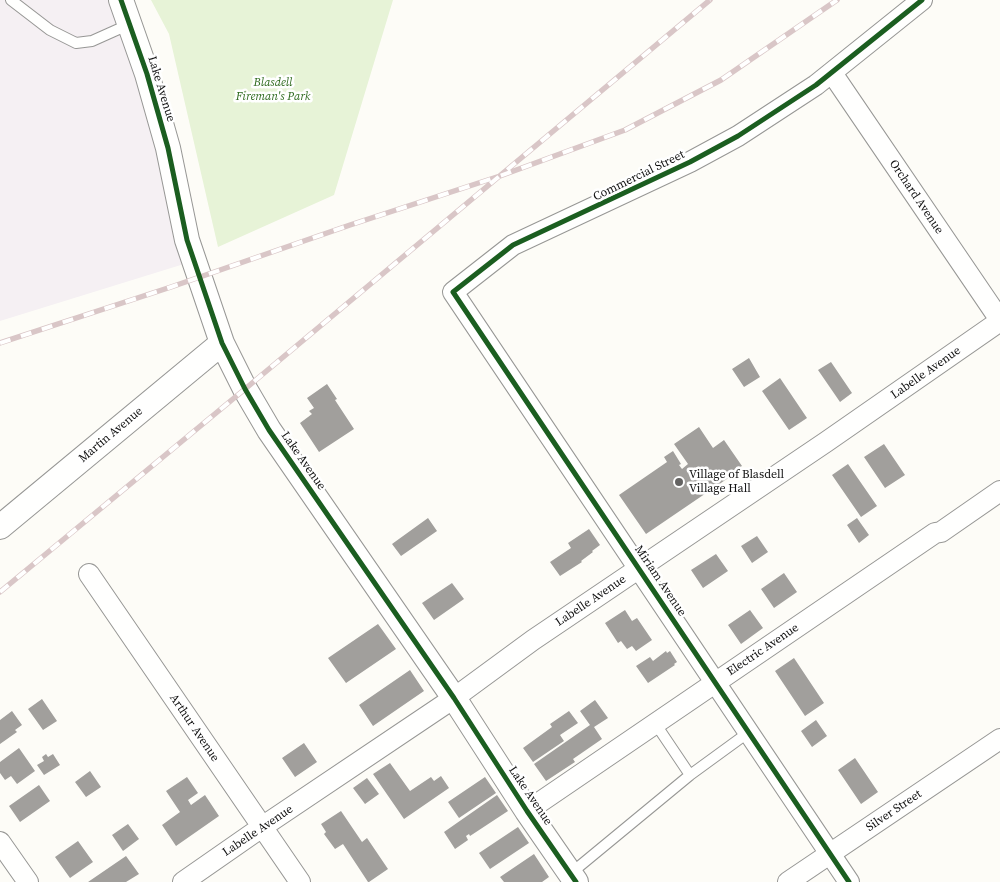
<!DOCTYPE html>
<html>
<head>
<meta charset="utf-8">
<style>
  body { margin:0 }
  canvas { display:block; background:#fdfcf7 }
</style>
</head>
<body>
<canvas width="1000" height="882"></canvas>
<script>
const g = document.querySelector('canvas').getContext('2d');
g.lineJoin = 'round';
function fillPath(path, color) {
  g.fillStyle = color;
  g.fill(path, 'evenodd');
}
function toPath(rows) {
  const path = new Path2D();
  for (const r of rows) {
    path.moveTo(r[0], r[1]);
    for (let i = 2; i < r.length; i += 2) path.lineTo(r[i], r[i + 1]);
  }
  return path;
}
function trace(path, color, width, dash) {
  g.strokeStyle = color;
  g.lineWidth = width;
  g.lineCap = dash ? 'butt' : 'round';
  g.setLineDash(dash || []);
  g.stroke(path);
}
function label(font, color, halo, rows, align = 'center') {
  g.font = font + ' "Source Serif 4",serif';
  g.lineWidth = 5;
  g.setLineDash([]);
  g.textBaseline = 'middle';
  g.strokeStyle = halo;
  g.fillStyle = color;
  for (const [text, x, y, turn = 0] of rows) {
    g.save();
    g.translate(x, y);
    g.rotate((+turn || 0) * Math.PI / 180);
    g.textAlign = isNaN(turn) ? turn : align;
    if (halo) g.strokeText(text, 0, 0);
    g.fillText(text, 0, 0);
    g.restore();
  }
}
const industrial = toPath([
  [0,0,116,0,147,94,184,264,0,321]
]);
const green = toPath([
  [151,0,393,0,334,195,218,247,169,34]
]);
const building = toPath([
  [749,358,760,377,744,387,732,369],
  [831,362,852,393,840,402,818,370],
  [780,378,807,418,789,430,762,391],
  [327,384,337,399,335,400,354,429,319,452,300,423,312,414,309,411,314,408,307,398],
  [699,427,713,448,724,440,742,466,738,468,740,470,646,534,619,495,667,462,664,457,673,451,681,464,679,465,682,469,688,464,674,444],
  [884,444,905,475,885,488,864,457],
  [848,464,877,506,861,517,832,475],
  [428,518,437,531,401,556,392,544],
  [857,518,869,535,859,543,847,525],
  [589,529,600,545,592,551,593,552,581,561,582,562,560,576,550,562,571,548,568,543],
  [757,536,768,552,752,563,741,546],
  [716,554,728,571,703,588,691,570],
  [784,573,797,592,774,608,761,589],
  [452,583,464,599,434,620,422,603],
  [625,610,632,621,637,618,652,640,636,651,632,646,627,649,621,641,618,643,605,623],
  [750,610,763,628,741,644,728,625],
  [378,624,396,649,346,683,328,658],
  [666,651,667,653,670,651,677,662,674,664,675,665,648,683,636,666,650,657,653,661],
  [794,658,824,703,805,716,775,671],
  [410,670,424,691,373,726,359,705],
  [42,699,57,721,43,730,28,709],
  [595,700,608,718,594,727,602,739,573,759,575,762,546,781,534,764,590,725,580,711],
  [12,711,22,725,15,730,17,732,0,744,0,720],
  [569,711,578,723,560,735,564,741,533,762,523,748,552,727,550,724],
  [816,720,827,736,812,747,801,731],
  [304,743,317,762,295,777,282,758],
  [19,748,35,771,17,784,11,776,5,780,0,773,0,762],
  [46,754,48,757,53,754,60,765,44,775,37,765,44,761,42,757],
  [855,758,878,792,861,804,838,770],
  [390,763,410,791,431,777,434,781,441,776,449,788,404,819,373,774],
  [90,771,101,787,86,797,75,782],
  [187,777,198,793,188,800,191,805,205,795,219,816,176,846,162,825,180,812,166,791],
  [485,777,496,793,459,818,448,802],
  [367,778,379,794,365,804,353,788],
  [39,785,50,801,20,822,9,806],
  [497,795,508,811,470,836,469,834,466,836,468,840,455,849,444,832],
  [341,811,362,842,367,838,388,869,369,882,368,882,343,844,335,849,324,834,326,832,321,824],
  [128,824,139,839,123,851,112,835],
  [518,827,529,843,490,869,479,853],
  [78,841,93,862,70,878,55,857],
  [534,854,549,877,542,882,504,882,500,877],
  [126,856,139,874,126,882,88,882]
]);
const service = toPath([
  [11,0,50,30,76,43,92,41,130,24],
  [655,723,690,775],
  [570,874,690,775,749,732]
]);
const minor = toPath([
  [832,73,1000,320],
  [89,574,300,882],
  [527,811,935,533,941,532,1000,491],
  [0,842,28,882],
  [183,882,262,827,454,698,533,640,826,442,1000,321],
  [788,882,1000,739],
  [849,882,453,292,513,245,690,162,738,136,816,85,922,0]
]);
const tertiary = toPath([
  [121,0,147,74,168,148,187,240,222,343,245,389,269,430,454,698,527,811,576,882],
  [0,527,222,343]
]);
const rail = toPath([
  [0,343,171,287,350,225,500,176,625,130,721,80,837,0],
  [0,592,245,389,710,0]
]);
const cycleway = toPath([
  [121,0,147,74,168,148,187,240,222,343,245,389,269,430,454,698,527,811,576,882],
  [849,882,453,292,513,245,690,162,738,136,816,85,922,0]
]);
const markers = [
  [679,482,5,"#646362"]
];
const parkNames = [
  ["Blasdell",273,83],
  ["Fireman's Park",273,97]
];
const streetNames = [
  ["Lake Avenue",161,89,73],
  ["Commercial Street",639,176,-26],
  ["Orchard Avenue",916,197,56],
  ["Labelle Avenue",926,373,-35],
  ["Martin Avenue",111,435,-40],
  ["Lake Avenue",303,461,55],
  ["Miriam Avenue",660,581,56],
  ["Labelle Avenue",591,601,-34],
  ["Electric Avenue",763,650,-34],
  ["Arthur Avenue",194,728,56],
  ["Lake Avenue",530,796,56],
  ["Silver Street",894,811,-34],
  ["Labelle Avenue",258,831,-34]
];
const poiNames = [
  ["Village of Blasdell",689,475],
  ["Village Hall",689,489]
];
fillPath(industrial, '#f5f0f3');
fillPath(green, '#e7f3d7');
fillPath(building, '#a19f9c');
trace(service, '#979795', 12);
trace(minor, '#979795', 22);
trace(tertiary, '#979795', 26);
trace(service, '#fffffe', 10);
trace(minor, '#fffffe', 20);
trace(tertiary, '#fffffe', 24);
trace(rail, '#d9c6c7', 5.5);
trace(rail, '#fff', 4, [11]);
trace(cycleway, '#1b5e20', 5);
for (const [x, y, r, color] of markers) {
  const dot = new Path2D();
  dot.arc(x, y, r, 0, 2 * Math.PI);
  g.fillStyle = color;
  g.fill(dot);
  trace(dot, '#fff', 2);
}
label('italic 12px', '#2f6b1f', '#fff', parkNames);
label('12px', '#111', '#fff', streetNames);
label('12px', '#111', '#fff', poiNames, 'left');
</script>
</body>
</html>
